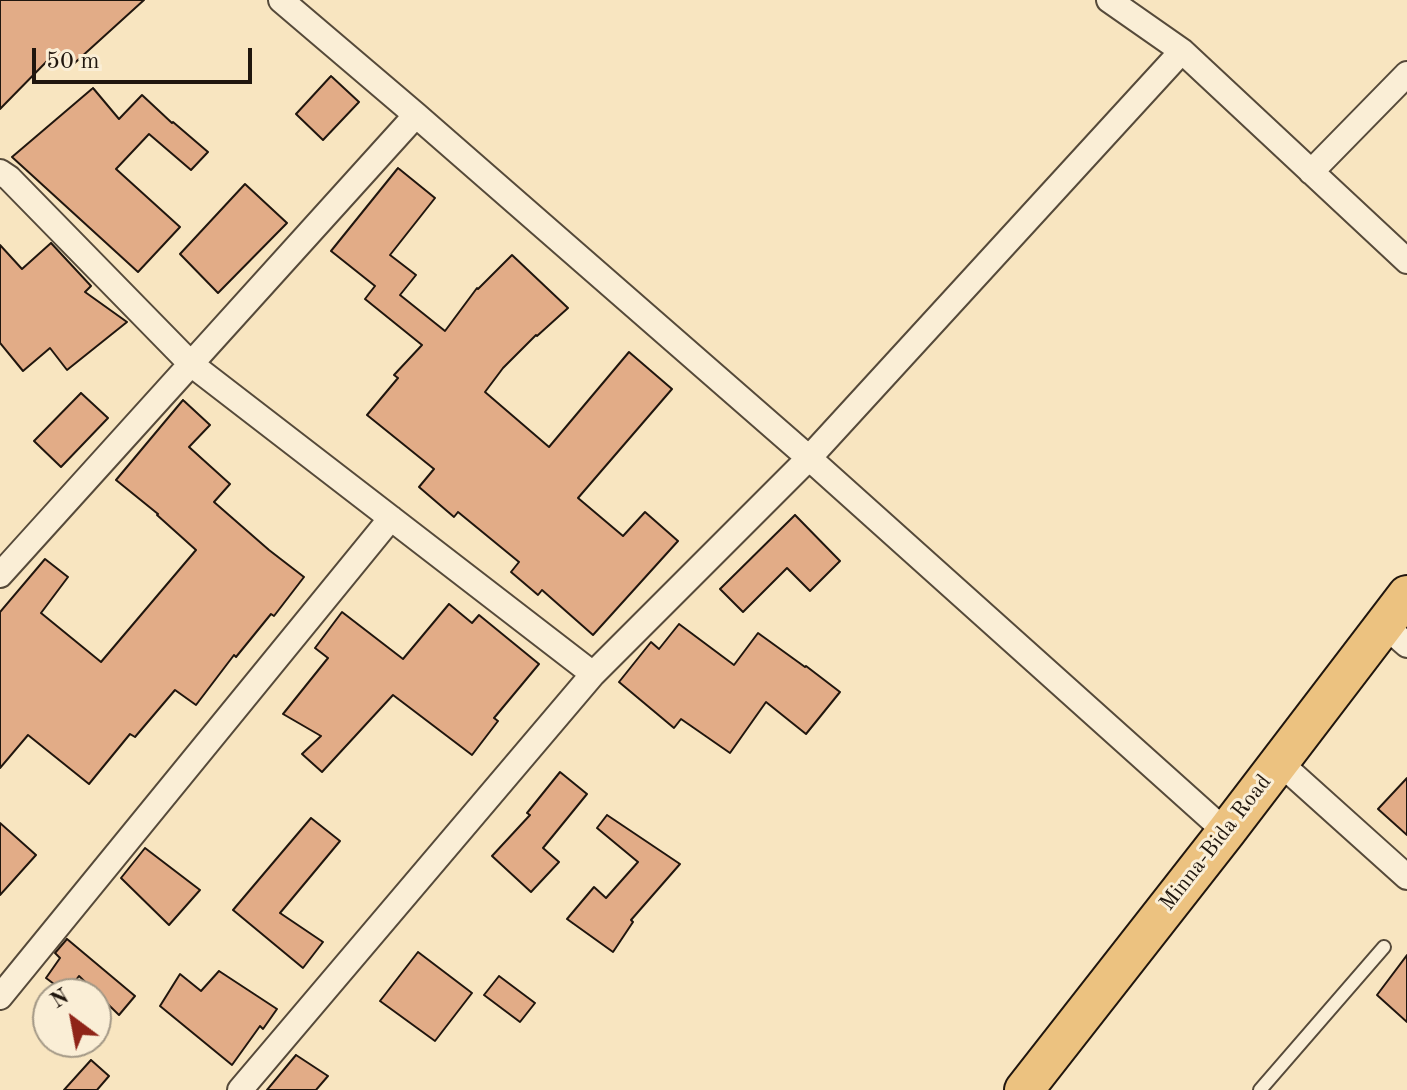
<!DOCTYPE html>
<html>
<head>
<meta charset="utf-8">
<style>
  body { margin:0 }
  #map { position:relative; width:1407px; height:1090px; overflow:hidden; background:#f8e5c0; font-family:"Old Standard TT",serif }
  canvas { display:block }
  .north { position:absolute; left:32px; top:978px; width:80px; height:80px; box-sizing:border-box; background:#faeed6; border:2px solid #a39886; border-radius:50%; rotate:328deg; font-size:22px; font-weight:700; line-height:32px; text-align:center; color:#20160e }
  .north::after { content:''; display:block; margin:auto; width:28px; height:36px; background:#8f2418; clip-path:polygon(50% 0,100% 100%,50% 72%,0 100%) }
  .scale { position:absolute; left:32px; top:48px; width:220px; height:36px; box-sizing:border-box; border:4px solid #20160e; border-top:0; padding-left:10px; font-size:24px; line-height:28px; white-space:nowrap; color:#20160e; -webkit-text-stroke:6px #faeed6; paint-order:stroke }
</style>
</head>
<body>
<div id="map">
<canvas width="1407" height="1090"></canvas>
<div class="north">N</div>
<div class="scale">50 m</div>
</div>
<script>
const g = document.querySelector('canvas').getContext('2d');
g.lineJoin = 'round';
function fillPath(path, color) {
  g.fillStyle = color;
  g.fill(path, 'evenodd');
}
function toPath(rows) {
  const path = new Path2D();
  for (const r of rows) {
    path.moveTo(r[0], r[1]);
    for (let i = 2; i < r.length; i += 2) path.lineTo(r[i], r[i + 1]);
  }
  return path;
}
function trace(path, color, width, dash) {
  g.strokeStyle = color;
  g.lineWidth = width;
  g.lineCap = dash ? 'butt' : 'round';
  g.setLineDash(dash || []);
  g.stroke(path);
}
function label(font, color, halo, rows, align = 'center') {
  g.font = font + ' "Old Standard TT",serif';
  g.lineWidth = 6;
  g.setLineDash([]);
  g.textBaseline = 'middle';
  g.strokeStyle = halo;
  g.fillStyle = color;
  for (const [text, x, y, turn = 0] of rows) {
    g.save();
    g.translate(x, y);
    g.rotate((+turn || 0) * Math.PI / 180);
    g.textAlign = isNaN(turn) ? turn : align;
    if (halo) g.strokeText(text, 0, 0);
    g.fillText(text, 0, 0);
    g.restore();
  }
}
const building = toPath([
  [0,0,144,0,68,69,54,54,0,109,0,0],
  [331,76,359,102,323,140,296,114,331,76],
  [93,88,119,119,142,95,172,123,173,122,208,152,191,170,149,134,116,169,180,227,138,272,12,157,93,88],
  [398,168,435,198,390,255,416,275,400,295,445,331,477,288,478,289,512,255,568,308,537,336,536,335,503,368,485,392,549,447,629,352,672,389,578,498,623,536,645,512,678,541,593,635,542,590,538,595,511,572,519,562,458,512,454,517,419,487,434,469,367,415,398,378,394,375,422,345,365,299,375,286,331,251,398,168],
  [245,184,287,223,218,293,180,254,245,184],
  [51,243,91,286,85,292,127,322,67,370,50,348,23,371,0,343,0,245,22,269,51,243],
  [81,393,108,418,61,467,34,441,81,393],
  [183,400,210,425,189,447,230,484,214,502,269,550,304,577,274,616,271,614,236,657,234,655,196,705,175,690,135,737,130,734,89,784,28,735,0,768,0,612,45,559,68,577,41,613,101,662,196,550,157,515,158,514,116,480,183,400],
  [795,515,840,561,810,591,787,568,743,612,720,589,795,515],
  [449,604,472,623,479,615,539,664,494,718,498,721,472,755,393,695,322,772,302,754,321,736,283,714,328,658,315,648,342,612,403,659,449,604],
  [679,624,734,665,758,633,805,667,806,666,840,692,806,734,766,702,730,753,681,719,674,728,619,682,651,642,659,649,679,624],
  [560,772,587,794,543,848,559,862,531,892,492,856,530,815,527,813,560,772],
  [1407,778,1407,835,1378,809,1407,778],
  [607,815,680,864,631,920,633,922,613,952,567,919,594,887,606,898,638,862,597,828,607,815],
  [311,818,340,841,280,913,323,942,303,968,233,910,311,818],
  [0,823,36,855,0,895,0,823],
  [145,848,200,890,169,925,121,878,145,848],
  [67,939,135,996,119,1015,79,976,66,993,46,978,60,958,55,953,67,939],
  [418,952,472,993,435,1041,380,1001,418,952],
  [1407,955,1407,1022,1377,995,1407,955],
  [219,971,277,1009,263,1029,260,1026,232,1065,160,1006,180,974,201,991,219,971],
  [499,976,535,1003,520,1022,484,995,499,976],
  [296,1055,328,1076,316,1090,267,1090,296,1055],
  [91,1060,109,1076,97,1090,64,1090,91,1060]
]);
const lane = toPath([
  [1260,1090,1384,947]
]);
const street = toPath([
  [281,0,416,115,809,458,1226,832],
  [1109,0,1182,51,1407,261],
  [0,172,9,178,191,364,593,674],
  [1311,172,1407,74],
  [0,575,416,115],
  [1384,625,1407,645],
  [1279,762,1407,877],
  [0,997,391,518],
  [240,1090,593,674,809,458,1182,51]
]);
const primary = toPath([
  [1024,1090,1226,832,1407,595]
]);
const streetNames = [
  ["Minna-Bida Road",1216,843,-52]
];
fillPath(building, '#e2ac87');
trace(building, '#20160e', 2);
trace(lane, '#564a3a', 16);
trace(street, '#564a3a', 28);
trace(primary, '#20160e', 42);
trace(lane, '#faeed6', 12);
trace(street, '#faeed6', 24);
trace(primary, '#ecc280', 38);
label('22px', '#20160e', '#faeed6', streetNames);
</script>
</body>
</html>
